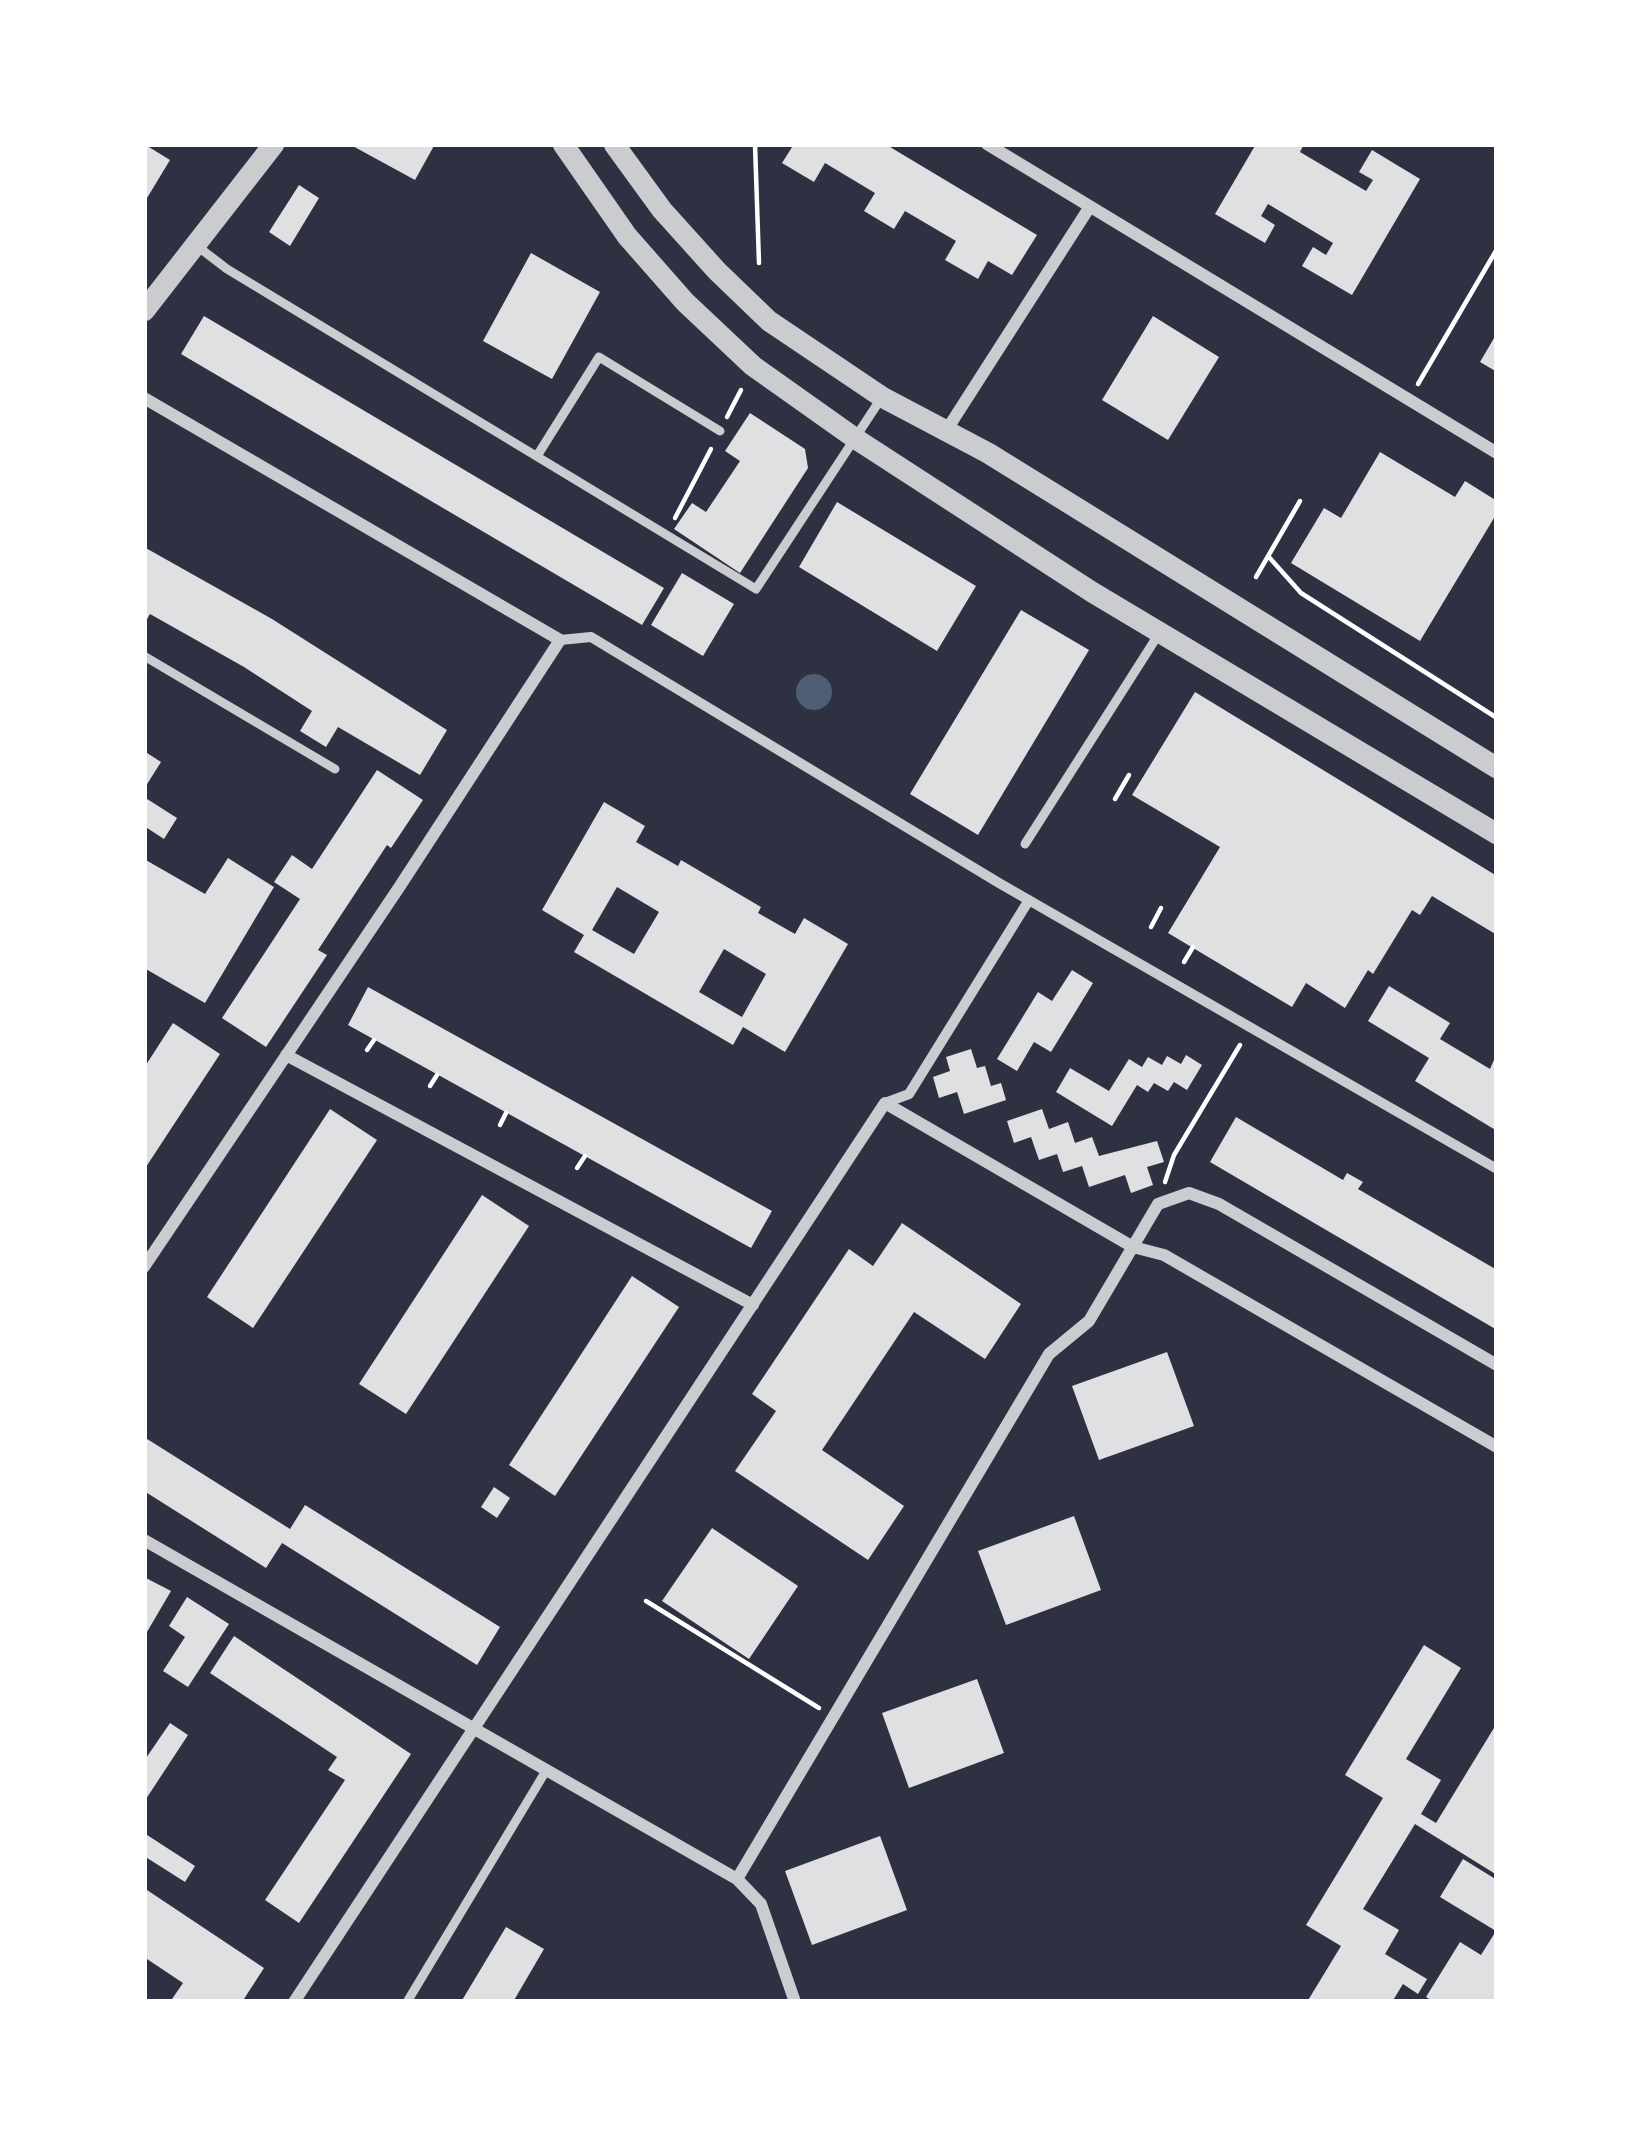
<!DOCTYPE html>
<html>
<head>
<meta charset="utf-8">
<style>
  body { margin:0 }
  #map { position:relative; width:1641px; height:2146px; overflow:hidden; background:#2d3142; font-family:"Public Sans",sans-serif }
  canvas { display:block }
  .frame { position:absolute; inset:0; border:147px solid #fff; pointer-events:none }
</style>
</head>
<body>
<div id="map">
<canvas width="1641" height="2146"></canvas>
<div class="frame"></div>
</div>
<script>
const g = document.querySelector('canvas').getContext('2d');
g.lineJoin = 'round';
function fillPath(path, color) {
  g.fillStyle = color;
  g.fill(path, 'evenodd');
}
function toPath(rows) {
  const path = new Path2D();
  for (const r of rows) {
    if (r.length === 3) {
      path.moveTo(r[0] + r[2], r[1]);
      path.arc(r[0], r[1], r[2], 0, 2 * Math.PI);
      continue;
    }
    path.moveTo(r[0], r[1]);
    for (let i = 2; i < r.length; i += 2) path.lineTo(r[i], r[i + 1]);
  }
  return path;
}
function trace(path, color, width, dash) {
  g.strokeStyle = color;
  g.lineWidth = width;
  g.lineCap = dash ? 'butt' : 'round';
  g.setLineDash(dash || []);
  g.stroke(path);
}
const water = toPath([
  [814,692,18]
]);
const building = toPath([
  [144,144,170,160,144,203],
  [349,144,435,144,415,180],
  [794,144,885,144,1037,235,1012,275,988,261,978,279,945,260,956,241,905,211,894,229,864,211,875,193,825,163,814,182,782,163],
  [1256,144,1304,144,1300,152,1366,191,1373,180,1359,172,1372,150,1420,179,1352,295,1302,266,1313,247,1326,255,1333,243,1268,204,1261,216,1275,225,1265,243,1215,214],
  [299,185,319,198,290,246,269,232],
  [531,253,600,292,552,379,483,341],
  [204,316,664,588,642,625,181,354],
  [1153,316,1219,357,1168,440,1102,400],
  [1497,333,1497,372,1480,362],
  [750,413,805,449,808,468,740,573,674,529,692,503,706,512,740,461,725,451],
  [1380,452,1455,497,1465,481,1497,501,1497,513,1420,641,1291,563,1324,508,1341,518],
  [837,502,976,586,937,651,799,567],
  [144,547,272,619,447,730,420,775,338,727,326,747,300,731,312,711,244,667,150,614,144,624],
  [682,573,734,604,703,656,651,625],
  [1021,610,1089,650,978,835,910,794],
  [1195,692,1497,876,1497,935,1432,896,1420,915,1412,910,1373,974,1368,970,1345,1008,1306,983,1292,1007,1168,933,1220,847,1132,795],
  [144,751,161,762,144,789],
  [377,770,423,800,391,848,387,845,318,950,327,955,266,1047,222,1018,300,899,274,882,292,855,312,869],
  [144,797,177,818,164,839,144,826],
  [604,802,645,826,636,842,678,866,681,860,761,907,758,913,795,934,804,918,848,944,785,1052,743,1027,733,1045,574,952,584,935,542,910],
  [617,887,659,912,634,954,592,930],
  [724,949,766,974,742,1017,699,992],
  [228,858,274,887,205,1003,144,968,144,859,205,894],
  [1072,970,1093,983,1051,1052,1034,1042,1017,1071,997,1059,1038,992,1052,1001],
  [1389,986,1450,1023,1440,1039,1490,1069,1497,1053,1497,1131,1415,1081,1429,1058,1368,1021],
  [368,987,772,1211,751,1248,348,1025],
  [173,1023,220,1054,144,1170,144,1068],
  [971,1049,977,1068,985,1066,991,1086,1001,1083,1006,1100,964,1114,957,1092,939,1098,933,1077,950,1071,946,1057],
  [1186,1055,1202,1065,1187,1090,1174,1082,1168,1091,1154,1083,1148,1092,1137,1085,1112,1126,1056,1092,1070,1068,1109,1091,1129,1059,1142,1067,1148,1057,1162,1065,1167,1056,1181,1064],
  [330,1109,377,1140,253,1328,207,1297],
  [1042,1109,1049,1129,1068,1122,1075,1143,1092,1137,1099,1156,1157,1141,1164,1162,1147,1167,1153,1185,1131,1193,1125,1175,1089,1187,1082,1166,1063,1172,1057,1154,1039,1160,1031,1137,1014,1143,1007,1121],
  [1236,1117,1343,1180,1347,1173,1363,1182,1358,1189,1497,1270,1497,1330,1210,1162],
  [482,1195,529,1226,406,1414,359,1384],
  [902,1223,1021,1304,985,1359,914,1312,822,1450,904,1506,868,1560,735,1471,776,1411,752,1394,849,1249,873,1266],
  [632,1276,679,1307,555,1496,509,1465],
  [1167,1352,1194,1426,1099,1460,1072,1386],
  [144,1437,290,1529,305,1505,500,1627,477,1665,282,1543,266,1568,144,1491],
  [494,1487,510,1498,497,1518,481,1507],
  [1074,1516,1101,1590,1006,1625,978,1551],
  [712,1528,798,1586,749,1659,662,1601],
  [144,1577,171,1591,144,1637],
  [187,1597,229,1624,188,1687,163,1671,185,1637,169,1626],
  [234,1636,411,1754,299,1923,265,1900,345,1780,328,1770,337,1757,210,1673],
  [1424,1645,1461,1668,1406,1759,1441,1780,1421,1814,1436,1823,1497,1723,1497,1875,1415,1824,1363,1909,1399,1930,1385,1954,1427,1979,1418,1994,1403,1984,1392,2002,1307,2002,1341,1946,1306,1925,1383,1798,1345,1775],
  [977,1679,1004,1753,909,1788,882,1713],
  [170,1723,188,1735,144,1802,144,1761],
  [144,1833,195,1866,185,1882,144,1856],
  [880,1836,907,1910,812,1945,785,1871],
  [1463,1859,1497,1880,1497,2002,1434,2002,1426,1997,1460,1942,1481,1955,1496,1931,1440,1897],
  [144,1888,264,1968,242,2002,170,2002,183,1983,144,1957],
  [506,1927,544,1949,513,2002,461,2002]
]);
const path = toPath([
  [755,144,759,263],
  [1418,384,1497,249],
  [727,417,741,390],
  [675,518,711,449],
  [1268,556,1301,593,1497,718],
  [1256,577,1300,501],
  [1115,799,1129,775],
  [1151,927,1161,908],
  [1184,962,1193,947],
  [367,1050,374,1040],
  [430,1086,437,1075],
  [500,1125,506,1113],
  [577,1168,585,1156],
  [1165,1182,1174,1155,1240,1045],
  [646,1601,819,1708]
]);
const service = toPath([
  [197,246,227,269,756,589,882,397],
  [537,456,599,357,720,431],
  [144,656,335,769],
  [1025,844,1160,632],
  [407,2002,547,1769]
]);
const pedestrian = toPath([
  [560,640,591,637,999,883,1497,1169],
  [885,1103,909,1094,1029,900]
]);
const minor = toPath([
  [987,144,1497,453],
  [144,398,560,640,400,886,144,1267],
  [946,431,1089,208],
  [286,1055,753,1305],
  [144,1540,737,1879,761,1904,795,2002],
  [737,1879,1049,1354,1089,1321,1158,1204,1189,1193,1219,1204,1497,1365],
  [294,2002,885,1103,1133,1247,1164,1255,1497,1447]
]);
const tertiary = toPath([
  [563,144,627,236,685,302,753,366,856,439,1092,592,1497,834],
  [614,144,662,210,717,271,769,321,882,397,988,453,1497,768],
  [144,311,274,144]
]);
fillPath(water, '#4f5d75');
fillPath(building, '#e0e0e3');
trace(path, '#fff', 4.5);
trace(service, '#caccd0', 9);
trace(pedestrian, '#caccd0', 10);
trace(minor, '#caccd0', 12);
trace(tertiary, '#caccd0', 21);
</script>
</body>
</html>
